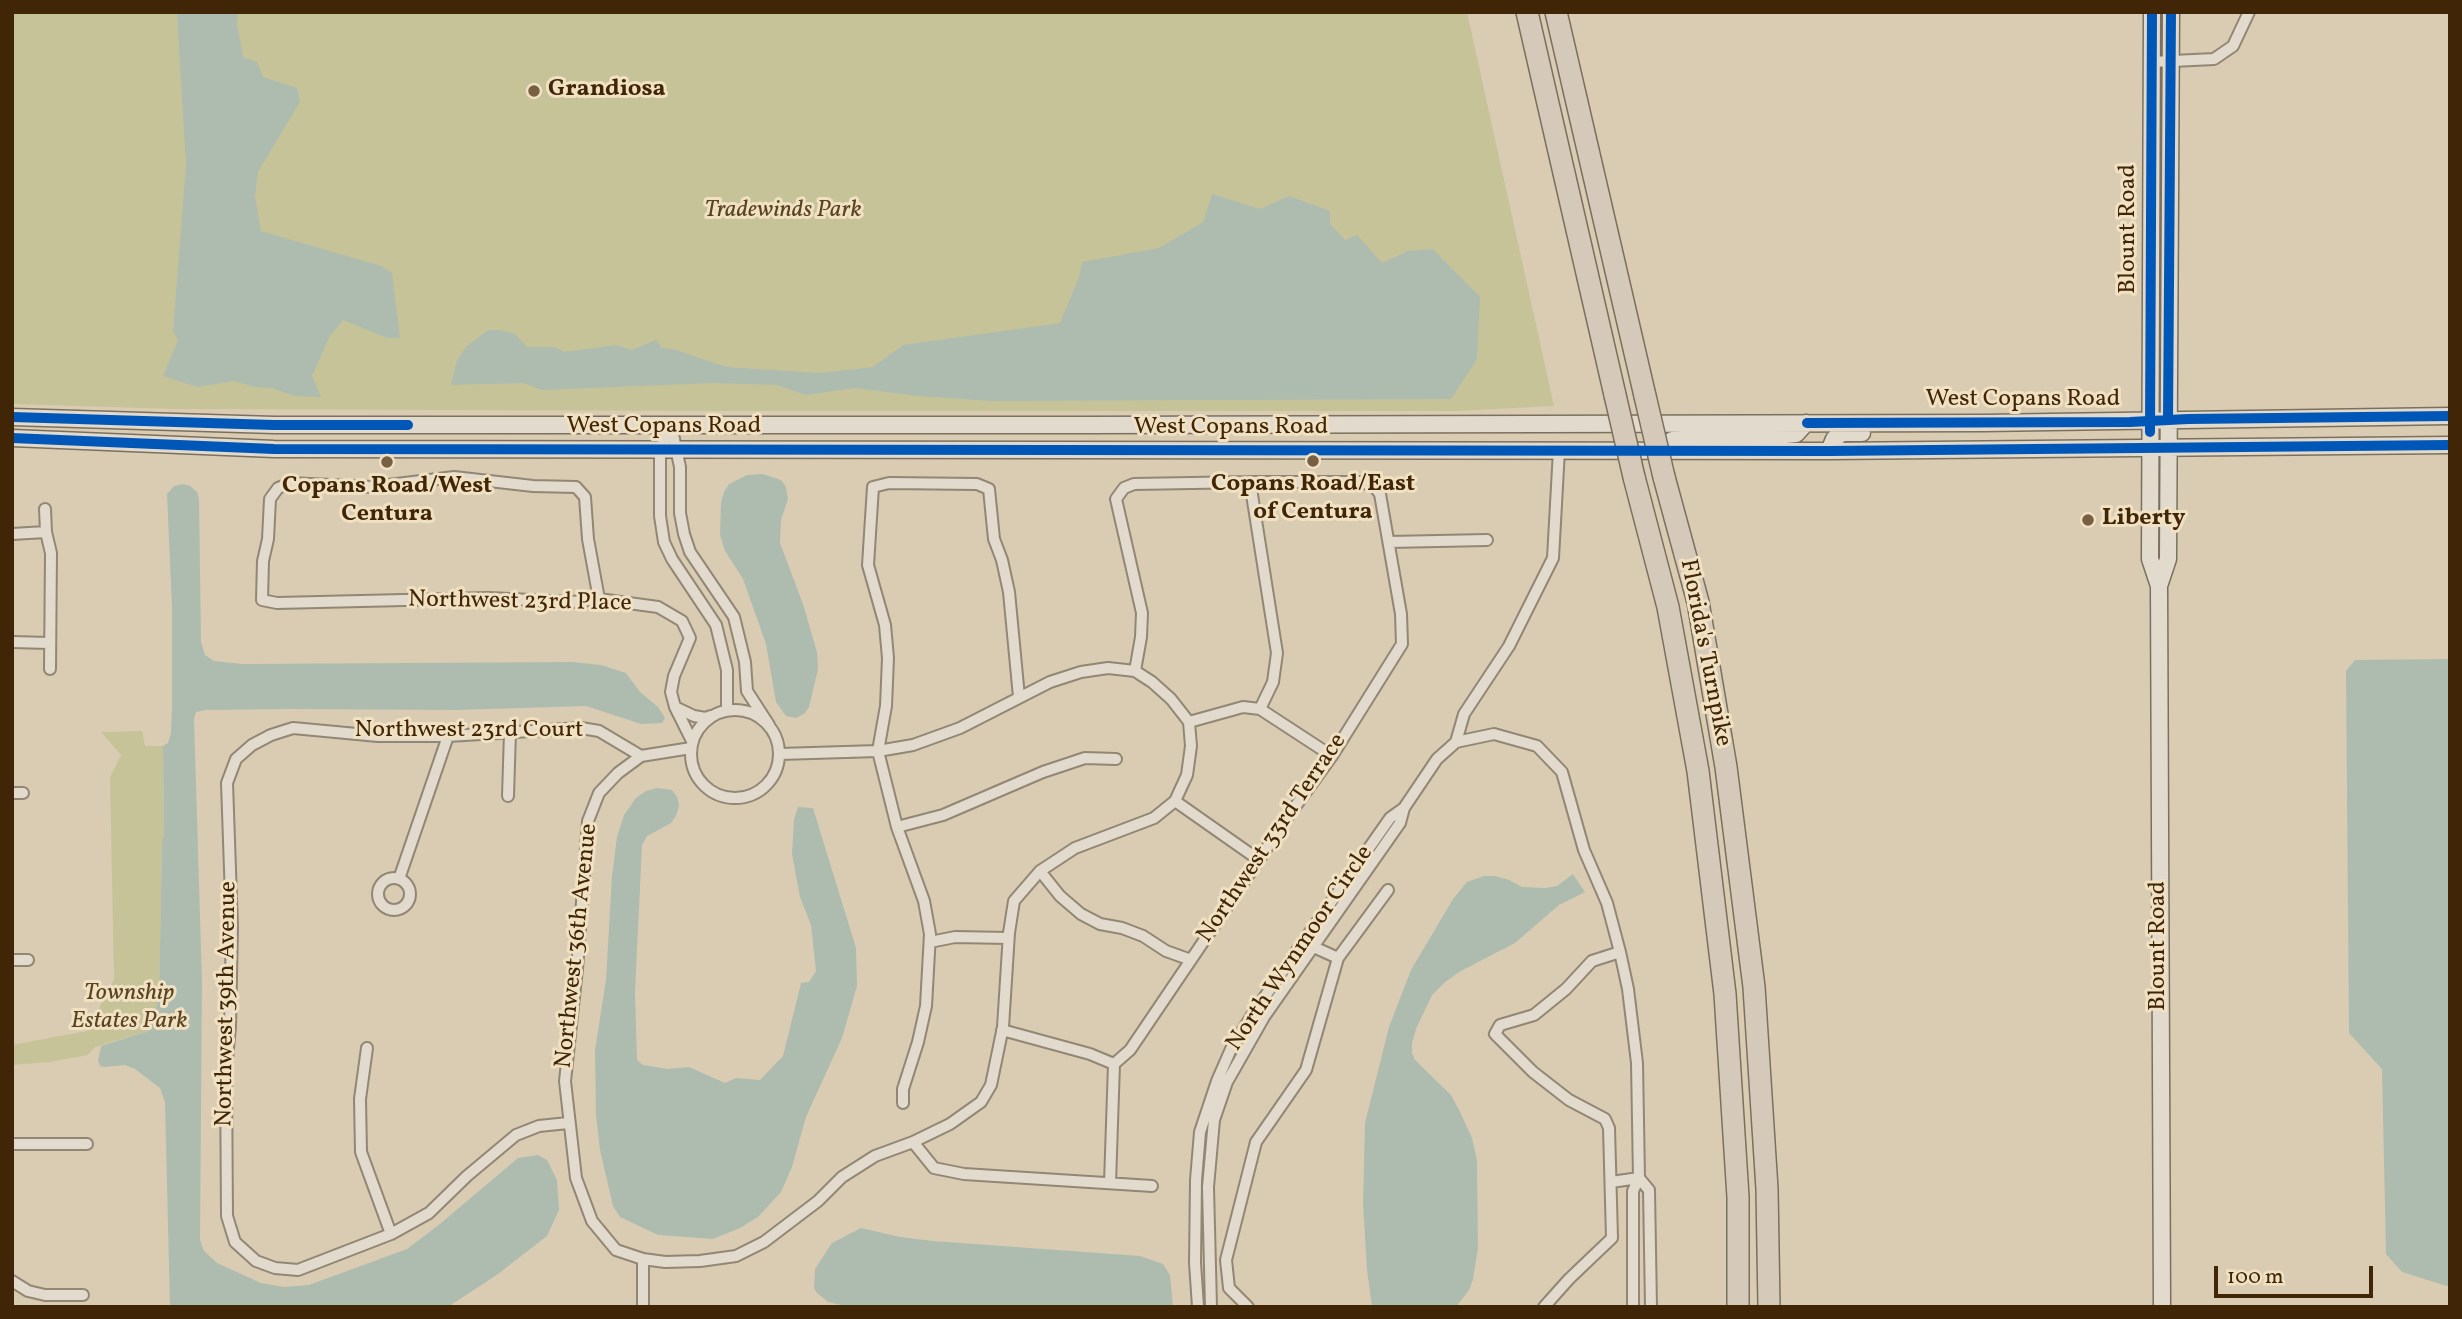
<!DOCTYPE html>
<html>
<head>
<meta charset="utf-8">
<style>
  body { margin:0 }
  #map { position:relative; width:2462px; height:1319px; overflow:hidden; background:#daccb2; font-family:Vollkorn,serif }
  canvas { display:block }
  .frame { position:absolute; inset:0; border:14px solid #412507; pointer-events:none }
  .scale { position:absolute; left:2214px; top:1266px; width:159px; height:32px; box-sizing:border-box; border:4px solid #412507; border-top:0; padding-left:9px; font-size:21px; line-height:24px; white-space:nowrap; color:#412507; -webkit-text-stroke:5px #f1e1c3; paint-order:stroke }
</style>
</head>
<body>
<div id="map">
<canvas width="2462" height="1319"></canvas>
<div class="frame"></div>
<div class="scale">100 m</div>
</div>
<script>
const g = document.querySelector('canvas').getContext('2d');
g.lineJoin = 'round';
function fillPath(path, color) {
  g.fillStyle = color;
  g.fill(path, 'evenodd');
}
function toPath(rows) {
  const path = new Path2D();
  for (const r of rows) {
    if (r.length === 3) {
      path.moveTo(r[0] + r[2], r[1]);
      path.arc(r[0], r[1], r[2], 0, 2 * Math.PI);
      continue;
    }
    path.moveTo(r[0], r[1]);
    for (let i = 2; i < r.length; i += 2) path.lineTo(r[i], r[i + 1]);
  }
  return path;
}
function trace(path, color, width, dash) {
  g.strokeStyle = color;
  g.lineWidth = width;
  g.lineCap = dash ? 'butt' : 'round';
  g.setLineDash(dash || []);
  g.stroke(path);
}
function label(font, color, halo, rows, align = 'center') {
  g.font = font + ' Vollkorn,serif';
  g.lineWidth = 6;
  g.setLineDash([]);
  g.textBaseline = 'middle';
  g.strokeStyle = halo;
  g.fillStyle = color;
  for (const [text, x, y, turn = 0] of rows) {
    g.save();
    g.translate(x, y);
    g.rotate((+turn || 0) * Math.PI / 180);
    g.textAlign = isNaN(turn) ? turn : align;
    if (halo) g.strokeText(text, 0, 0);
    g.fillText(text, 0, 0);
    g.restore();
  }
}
const green = toPath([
  [12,12,1467,12,1554,406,1457,411,697,411,173,409,12,404],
  [142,731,145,746,163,746,164,836,162,840,159,998,149,1031,95,1047,88,1055,50,1062,12,1065,12,1045,87,1031,114,979,110,777,121,755,101,732]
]);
const water = toPath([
  [177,12,238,12,237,24,243,57,257,62,263,77,297,88,300,102,258,172,255,196,261,231,381,266,392,273,400,338,387,338,343,320,330,336,312,376,321,397,294,396,272,388,254,387,235,381,197,387,163,376,178,340,173,331,186,165],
  [1212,194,1260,209,1289,196,1330,211,1330,224,1345,240,1357,235,1382,263,1408,251,1433,249,1480,297,1477,359,1451,399,992,401,917,396,855,388,806,395,777,385,712,383,542,390,523,383,451,385,457,360,467,346,488,330,500,330,515,334,527,347,555,347,564,352,616,345,632,350,656,340,662,348,673,349,726,367,820,373,873,367,903,345,1060,323,1079,277,1082,262,1159,248,1203,222],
  [763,474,781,480,786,487,788,499,781,520,780,543,803,604,817,652,818,669,809,707,804,714,796,718,786,716,776,702,766,644,743,579,725,551,720,535,721,502,724,492,729,484,747,475],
  [183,484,190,486,197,492,199,499,201,642,205,655,214,661,242,664,573,662,601,665,626,673,640,692,658,707,665,718,662,723,641,724,586,706,456,710,291,709,206,710,196,712,194,719,202,982,200,1240,204,1251,217,1263,261,1283,284,1287,309,1285,407,1249,440,1224,518,1158,538,1155,547,1160,557,1180,559,1210,547,1236,498,1274,448,1307,170,1307,165,1102,160,1088,135,1069,125,1065,104,1067,100,1066,98,1061,101,1046,149,1031,159,998,162,840,164,836,163,746,168,743,171,733,172,708,172,607,167,494,174,486],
  [2450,659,2450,1287,2402,1272,2386,1254,2382,1069,2349,1033,2346,671,2355,660],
  [657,788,672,790,677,797,679,805,676,816,671,823,647,836,642,845,635,993,637,1060,643,1065,668,1069,689,1067,725,1083,736,1078,760,1080,783,1056,801,983,809,982,816,971,811,925,800,897,792,854,794,820,798,807,813,808,856,948,857,986,842,1038,806,1117,792,1167,781,1192,758,1217,740,1228,713,1239,658,1235,620,1217,613,1206,600,1150,596,1115,595,1050,606,980,612,876,617,837,624,815,636,798,646,791],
  [1573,874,1585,892,1559,905,1515,943,1459,972,1444,983,1432,995,1416,1029,1412,1043,1412,1053,1415,1060,1451,1095,1460,1112,1472,1138,1477,1160,1478,1248,1473,1279,1469,1290,1456,1307,1372,1307,1367,1270,1363,1204,1365,1123,1389,1027,1411,970,1453,899,1467,882,1484,876,1495,876,1509,880,1522,887,1545,888,1557,886],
  [861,1228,900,1237,933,1241,1140,1256,1163,1264,1170,1275,1173,1307,849,1307,828,1302,817,1293,814,1288,815,1269,832,1243]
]);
const street = toPath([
  [2152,62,2214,59,2233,46,2249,12],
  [671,425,680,467,680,513,684,534,690,552,734,617,745,662,747,691,769,725],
  [671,425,660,449,660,516,664,542,672,559,716,625,727,670,727,710],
  [1250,482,1277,653,1273,682,1260,709],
  [45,509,46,532,51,553,50,669],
  [12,534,46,532],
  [1389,542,1487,540],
  [599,599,588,539,585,497,576,487,533,486,454,477,372,487,290,483,278,488,270,499,268,539,263,561,262,600,277,603,489,598,572,602,599,599,658,607,682,621,690,638,674,676,671,692,675,707,692,741],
  [12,642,49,643],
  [675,707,694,716,705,718,711,716],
  [735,754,44],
  [1456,742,1464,714,1509,646,1553,558,1559,450],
  [691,748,641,756,618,773,599,793,588,821,577,969,565,1081,576,1178,592,1221,616,1250,643,1259,665,1262,700,1261,736,1256,764,1242,818,1201,842,1177,875,1156,913,1142,950,1124,981,1102,991,1085,1003,1027,1009,933,1014,901,1040,871,1075,848,1154,818,1175,801,1187,775,1191,746,1189,722],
  [780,754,878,751,913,745,960,728,1050,682,1081,672,1108,668,1135,671,1152,682,1171,699,1189,722,1243,707,1260,709,1332,756],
  [12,793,23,793],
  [508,796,510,732],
  [1175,801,1259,860],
  [897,827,943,815,1043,772,1085,758,1116,759],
  [1040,871,1060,896,1081,914,1100,924,1122,928,1143,936,1166,951,1191,960],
  [394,894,16],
  [399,879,448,736],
  [930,942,955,937,1008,938],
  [1338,958,1388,890],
  [12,960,28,960],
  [1002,1030,1090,1054,1114,1064],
  [367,1048,360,1099,361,1152,391,1234],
  [903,1103,903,1089,918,1042,926,1006,930,934,924,901,897,827,878,751,886,706,888,658,885,625,868,565,873,487,889,483,977,484,989,489,994,539,1002,560,1009,592,1019,697],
  [568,1123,539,1126,516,1135,467,1176,429,1213,391,1234,298,1270,275,1268,256,1261,235,1242,227,1216,226,1070,230,1027,232,927,227,783,236,759,252,745,271,735,293,728,378,736,448,736,581,728,599,731,641,756],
  [913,1142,934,1168,964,1174,1152,1186],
  [12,1144,87,1144],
  [1639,1178,1649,1190,1651,1307],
  [1611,1182,1639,1178],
  [1110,1183,1114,1064,1130,1050,1287,818,1332,756,1402,644,1401,614,1380,494,1374,486,1361,482,1250,482,1134,484,1124,488,1116,499,1142,613,1141,637,1135,671],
  [643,1259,643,1307],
  [12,1281,28,1291,45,1295,83,1295],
  [1198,1307,1195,1263,1196,1180,1200,1132,1217,1081,1231,1049,1254,1012,1390,818,1404,808],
  [1211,1307,1208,1187,1214,1120,1227,1082,1264,1017,1400,823,1404,808,1437,759,1456,742,1494,734,1537,746,1562,772,1584,850,1607,903,1620,952,1628,989,1637,1063,1639,1178,1633,1191,1633,1307],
  [1248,1307,1229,1288,1226,1260,1256,1142,1306,1070,1338,958,1307,944],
  [1544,1307,1569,1279,1612,1238,1609,1128,1605,1119,1569,1100,1533,1072,1495,1034,1500,1025,1534,1015,1566,989,1592,961,1620,952]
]);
const secondary = toPath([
  [2152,12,2150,559,2159,586],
  [12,417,274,425,1086,425,1984,423,2450,416],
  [12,438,274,449,1829,451,2450,445],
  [1672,440,1751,438,1796,434,1806,423],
  [1829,451,1834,439,1842,433,1862,433],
  [2162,1307,2159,586,2168,559,2171,12]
]);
const highway = toPath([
  [1527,12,1615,395],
  [1556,12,1645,396],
  [1634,477,1668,607,1698,771,1725,994,1738,1197,1738,1307],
  [1664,477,1698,602,1726,767,1754,987,1767,1189,1769,1307]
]);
const highwayBridge = toPath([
  [1615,395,1634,477],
  [1645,396,1664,477]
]);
const cycleway = toPath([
  [12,417,274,425,408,425],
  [2168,420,2171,12],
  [1807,423,2130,422,2188,419,2450,416],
  [2150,432,2152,12],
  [12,438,274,449,1829,451,2450,445]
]);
const markers = [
  [534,91,7,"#775f43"],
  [1313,461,7,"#775f43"],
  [387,462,7,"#775f43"],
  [2088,520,7,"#775f43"]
];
const poiNames = [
  ["Grandiosa",548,91],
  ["Copans Road/East",1313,486,"center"],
  ["of Centura",1313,514,"center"],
  ["Copans Road/West",387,488,"center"],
  ["Centura",387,516,"center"],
  ["Liberty",2102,520]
];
const parkNames = [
  ["Tradewinds Park",783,212],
  ["Township",129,995],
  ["Estates Park",129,1023]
];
const streetNames = [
  ["Blount Road",2130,229,-90],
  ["West Copans Road",2023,401],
  ["West Copans Road",664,428],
  ["West Copans Road",1231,429],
  ["Northwest 23rd Place",520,603,1],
  ["Florida's Turnpike",1704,653,79],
  ["Northwest 23rd Court",469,732],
  ["Northwest 33rd Terrace",1273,839,-56],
  ["Northwest 36th Avenue",578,946,-84],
  ["Blount Road",2160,946,-90],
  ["North Wynmoor Circle",1301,949,-56],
  ["Northwest 39th Avenue",228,1004,-89]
];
fillPath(green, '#c7c399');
fillPath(water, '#adbcaf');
trace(street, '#928774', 14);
trace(secondary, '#7b705e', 19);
trace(highway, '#7b705e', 24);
trace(street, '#e1dacd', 10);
trace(secondary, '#e1dacd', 16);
trace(highway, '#d5cab9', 21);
trace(highwayBridge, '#7b705e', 24, []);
trace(highwayBridge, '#d5cab9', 21);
trace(cycleway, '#0057b8', 10);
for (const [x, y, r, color] of markers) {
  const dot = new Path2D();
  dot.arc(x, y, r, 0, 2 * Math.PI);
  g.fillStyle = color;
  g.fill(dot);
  trace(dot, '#f1e1c3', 2.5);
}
label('bold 24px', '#412507', '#f1e1c3', poiNames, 'left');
label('italic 24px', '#594320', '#f1e1c3', parkNames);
label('24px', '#412507', '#f1e1c3', streetNames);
</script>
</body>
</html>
